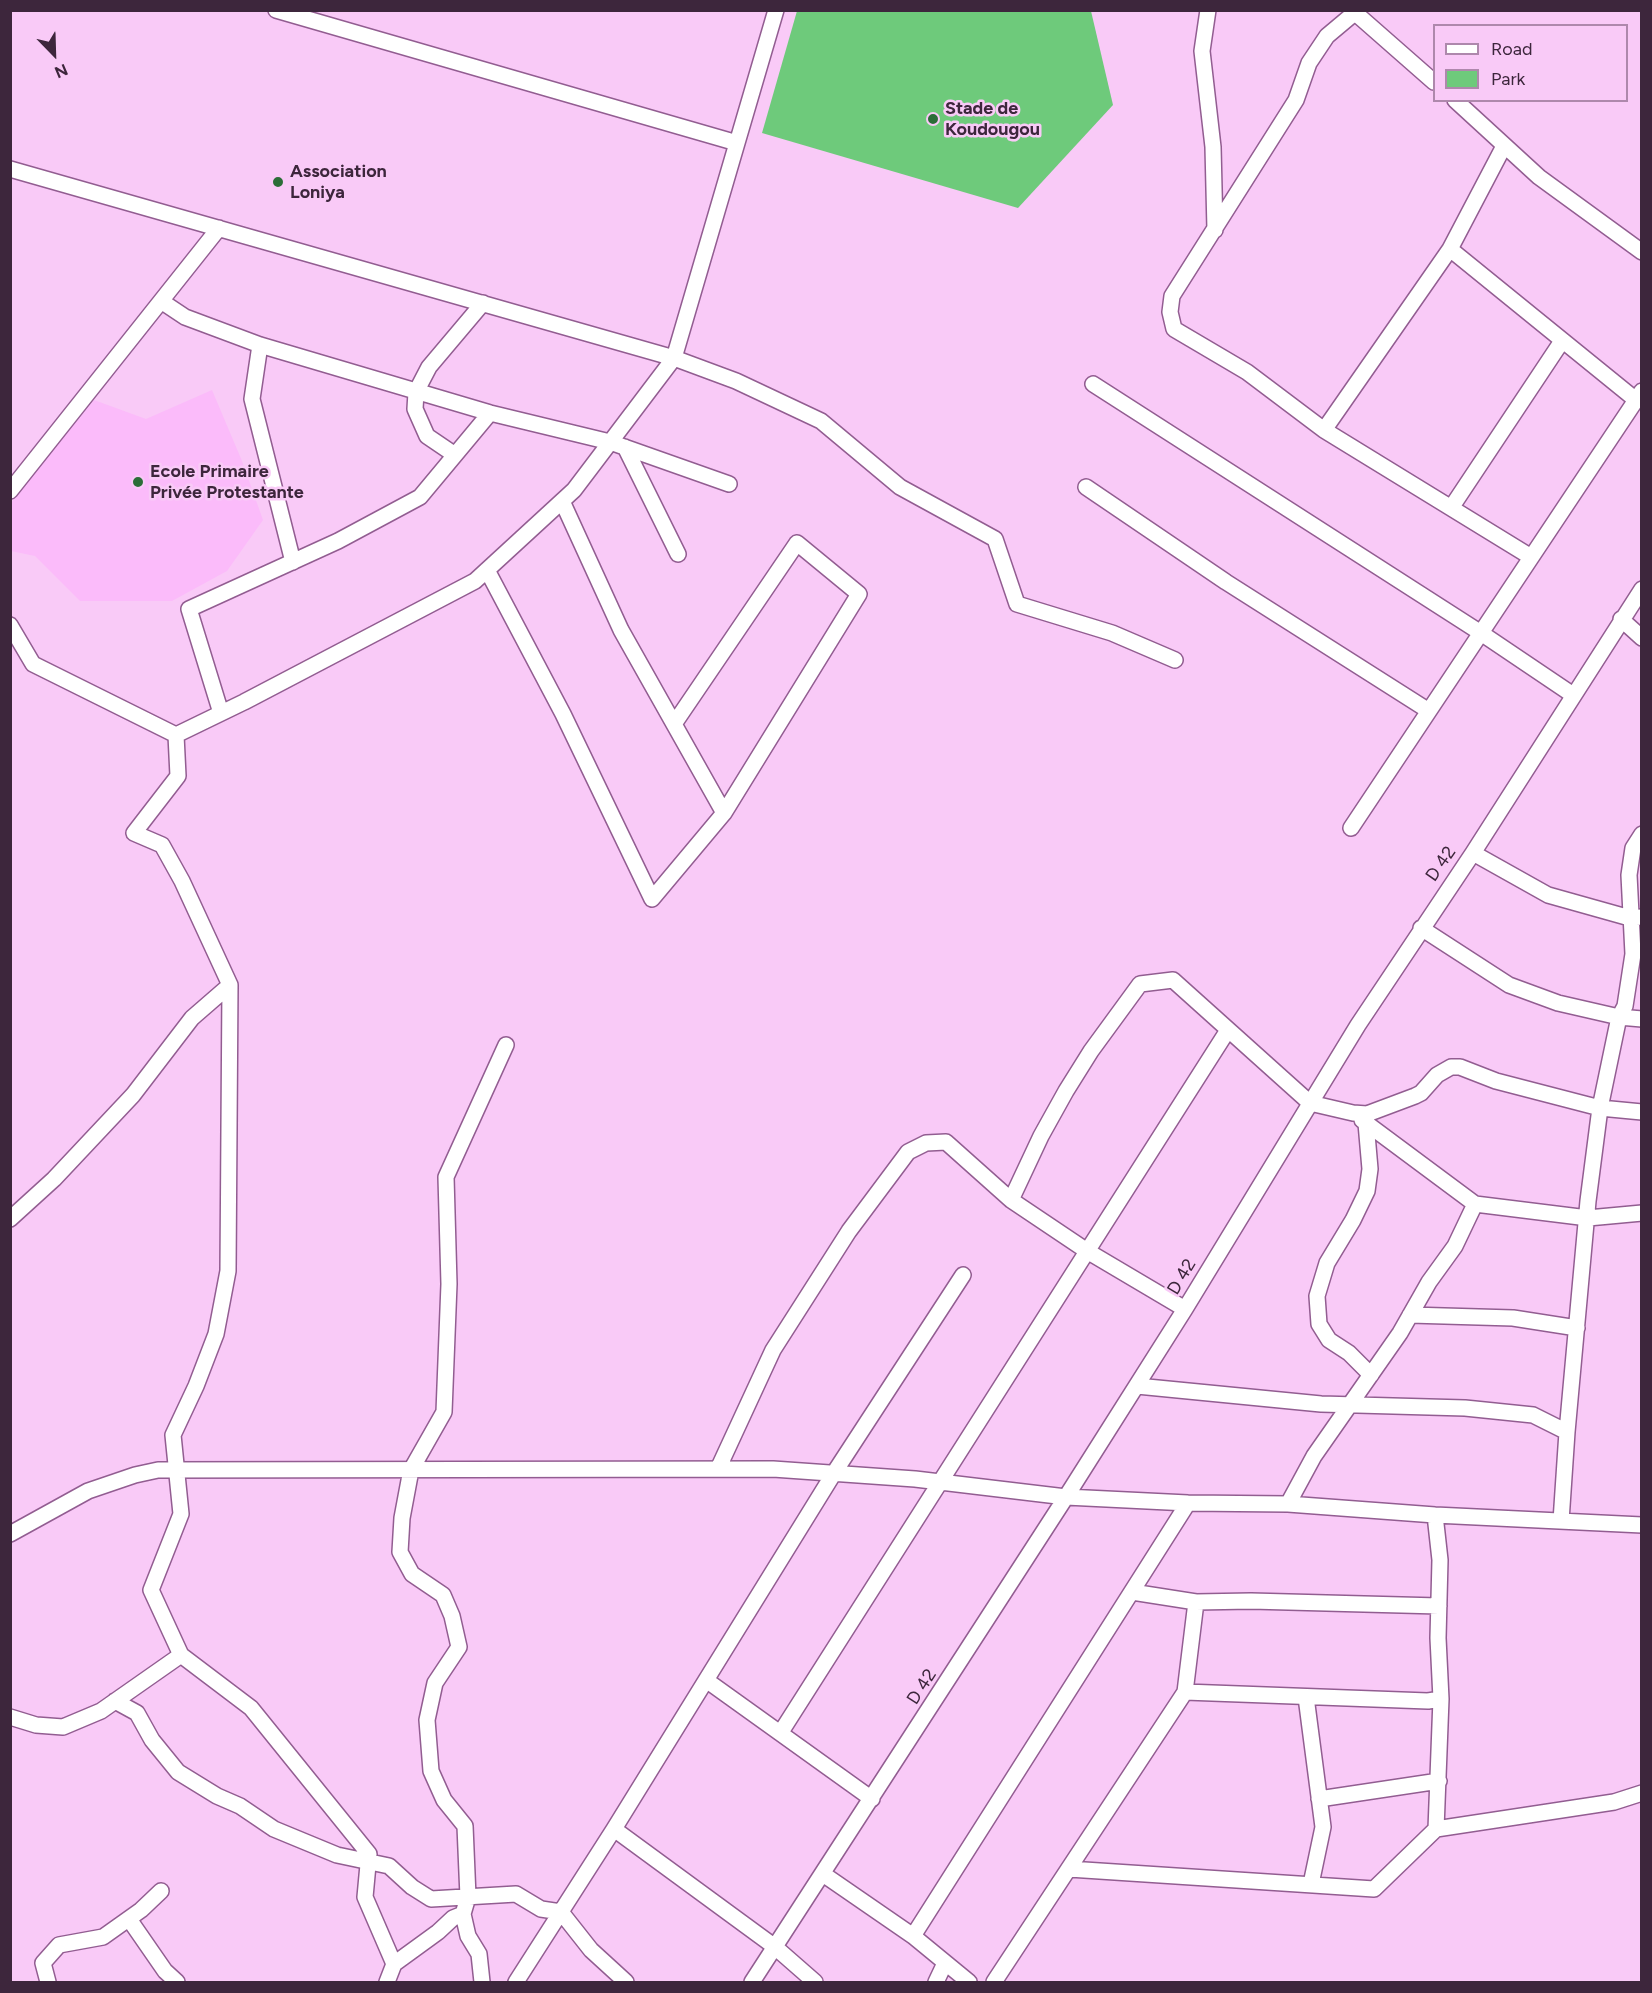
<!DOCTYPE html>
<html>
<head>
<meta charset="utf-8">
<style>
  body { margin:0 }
  #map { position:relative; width:1652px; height:1993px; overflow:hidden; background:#f9caf7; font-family:Figtree,sans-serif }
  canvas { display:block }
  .frame { position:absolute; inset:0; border:12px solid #3d263c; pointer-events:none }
  .legend { position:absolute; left:1433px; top:24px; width:195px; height:78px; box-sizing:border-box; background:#f9caf7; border:2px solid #ae88ac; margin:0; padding:8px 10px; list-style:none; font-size:18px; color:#3d263c }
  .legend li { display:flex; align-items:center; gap:12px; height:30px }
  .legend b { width:30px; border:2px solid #ae88ac }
  .north { position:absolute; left:24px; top:24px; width:60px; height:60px; -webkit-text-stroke:4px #f9caf7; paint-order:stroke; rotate:157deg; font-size:16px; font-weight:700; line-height:24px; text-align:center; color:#3d263c }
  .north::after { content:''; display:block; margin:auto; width:21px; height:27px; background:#3d263c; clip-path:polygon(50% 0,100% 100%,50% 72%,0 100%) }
</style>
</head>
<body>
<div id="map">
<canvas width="1652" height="1993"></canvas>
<div class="frame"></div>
<ul class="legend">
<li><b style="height:8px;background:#fff"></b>Road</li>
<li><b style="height:16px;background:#6eca7b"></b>Park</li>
</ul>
<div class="north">N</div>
</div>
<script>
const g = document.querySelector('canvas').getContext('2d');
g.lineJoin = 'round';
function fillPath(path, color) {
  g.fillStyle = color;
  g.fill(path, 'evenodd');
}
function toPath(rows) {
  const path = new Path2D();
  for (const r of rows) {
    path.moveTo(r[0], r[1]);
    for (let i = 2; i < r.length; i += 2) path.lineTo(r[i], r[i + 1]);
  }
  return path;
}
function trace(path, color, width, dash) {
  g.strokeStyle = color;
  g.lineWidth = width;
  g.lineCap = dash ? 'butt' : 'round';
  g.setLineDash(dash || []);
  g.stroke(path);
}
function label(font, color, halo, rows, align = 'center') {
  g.font = font + ' Figtree,sans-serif';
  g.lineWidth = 5;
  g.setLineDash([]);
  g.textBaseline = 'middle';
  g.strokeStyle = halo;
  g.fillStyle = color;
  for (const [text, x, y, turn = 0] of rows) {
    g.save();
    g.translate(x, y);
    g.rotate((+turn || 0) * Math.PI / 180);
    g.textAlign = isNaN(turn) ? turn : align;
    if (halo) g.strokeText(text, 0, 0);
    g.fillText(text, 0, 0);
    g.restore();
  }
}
const built = toPath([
  [212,390,242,461,263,520,227,571,172,601,80,601,35,556,11,551,11,503,94,400,146,419]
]);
const green = toPath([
  [797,11,1091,11,1113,105,1018,208,762,133]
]);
const minor = toPath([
  [276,10,737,143],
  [1208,10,1202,51,1213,147,1215,230],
  [1352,10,1434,82],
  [1358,10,1327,36,1309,63,1296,100,1172,296,1170,312,1174,329,1247,372,1324,430,1531,557],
  [1455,100,1539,177,1642,252],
  [10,169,674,358,736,381,821,421,900,487,995,539,1017,604,1112,633,1175,660],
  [1450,249,1636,400],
  [161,301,185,317,260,345,490,413,610,442,729,484],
  [260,345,252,399,293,562],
  [1093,384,1481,633,1573,695],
  [1324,430,1450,249,1504,146],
  [625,447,678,554],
  [455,455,427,436,415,409,416,392,429,367,483,303],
  [1086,487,1226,582,1429,711],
  [10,491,219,228],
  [562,501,621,630,724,813],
  [1451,508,1562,341],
  [487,570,563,714,652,899,724,813,859,594,797,543,674,724],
  [1621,619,1642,638],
  [10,625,33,664,176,735,244,702,475,581,574,490,674,358,776,10],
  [221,713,189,609,338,541,420,497,490,413],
  [176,735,178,776,134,833,162,845,182,881,230,985,228,1271,216,1334,196,1386,173,1435,181,1514,151,1590,181,1655,251,1708,369,1854,365,1897,394,1964,387,1982],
  [1351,828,1642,391],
  [1473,853,1548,895,1630,918,1642,917],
  [1421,928,1509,985,1558,1003,1619,1017,1642,1019],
  [1362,1120,1475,1204],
  [1366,1123,1370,1169,1367,1191,1353,1220,1327,1263,1317,1296,1319,1324,1329,1340,1349,1353,1371,1375],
  [1011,1200,1041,1136,1066,1091,1091,1051,1140,984,1173,980,1310,1103,1353,1113,1367,1114,1415,1096,1421,1093,1437,1075,1451,1067,1460,1067,1496,1081,1600,1108,1642,1112],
  [10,1219,54,1179,133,1095,192,1018,230,985],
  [1410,1315,1513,1318,1577,1328],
  [1137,1386,1321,1404,1465,1408,1533,1415,1567,1432],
  [718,1469,773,1350,849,1231,908,1152,926,1143,946,1142,1011,1200,1087,1251,1185,1309],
  [1288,1504,1314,1456,1400,1333,1429,1282,1455,1246,1475,1204,1588,1218,1642,1213],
  [1561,1521,1567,1432,1588,1201,1600,1108,1619,1017,1625,1006,1633,954,1629,875,1633,848,1642,834],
  [10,1534,88,1491,135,1475,158,1470,773,1469,915,1479,1066,1497,1188,1503,1288,1504,1435,1515,1642,1525],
  [1132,1592,1196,1602],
  [706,1680,872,1799],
  [1185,1692,1428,1701,1441,1699,1438,1638,1440,1560,1435,1515],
  [1306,1697,1323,1827,1311,1884],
  [115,1701,137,1713,152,1740,178,1772,217,1796,240,1806,274,1829,337,1855,389,1866,412,1887,431,1899,516,1894,541,1909,561,1912,591,1950,626,1982],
  [10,1717,36,1725,63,1727,101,1711,181,1655],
  [781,1732,1228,1030],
  [1319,1799,1439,1781],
  [614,1829,775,1947,815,1982],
  [1436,1829,1441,1699],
  [1069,1869,1374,1889,1436,1829,1614,1802,1642,1793],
  [823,1874,913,1936,969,1982],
  [129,1919,165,1971,177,1982],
  [913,1936,1188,1503],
  [394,1964,438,1932,453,1918,463,1914],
  [48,1982,43,1963,59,1945,103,1937,141,1910,161,1891],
  [482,1982,479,1954,468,1936,463,1914,468,1897,465,1826,444,1800,431,1771,427,1720,435,1683,459,1647,452,1616,443,1595,412,1574,400,1552,402,1518,411,1470,444,1412,449,1284,446,1177,506,1045],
  [516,1982,614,1829,834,1473,963,1275],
  [752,1982,1066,1497,1185,1309,1358,1025,1473,853,1642,589],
  [936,1982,945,1963],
  [994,1982,1185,1692,1196,1602,1251,1601,1439,1606]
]);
const markers = [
  [933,119,6,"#2b6d37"],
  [278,182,6,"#2b6d37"],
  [138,482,6,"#2b6d37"]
];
const poiNames = [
  ["Stade de",945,109],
  ["Koudougou",945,130],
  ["Association",290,172],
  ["Loniya",290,193],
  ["Ecole Primaire",150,472],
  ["Privée Protestante",150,493]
];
const streetNames = [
  ["D 42",1441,864,-55],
  ["D 42",1182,1277,-59],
  ["D 42",922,1687,-57]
];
fillPath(built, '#fbbbfa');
fillPath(green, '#6eca7b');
trace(minor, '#925d91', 18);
trace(minor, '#fff', 15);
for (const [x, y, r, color] of markers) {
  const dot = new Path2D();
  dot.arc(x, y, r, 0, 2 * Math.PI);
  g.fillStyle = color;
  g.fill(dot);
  trace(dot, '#f9caf7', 2);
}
label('bold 18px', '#3d263c', '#f9caf7', poiNames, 'left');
label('18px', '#3d263c', '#f9caf7', streetNames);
</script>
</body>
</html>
